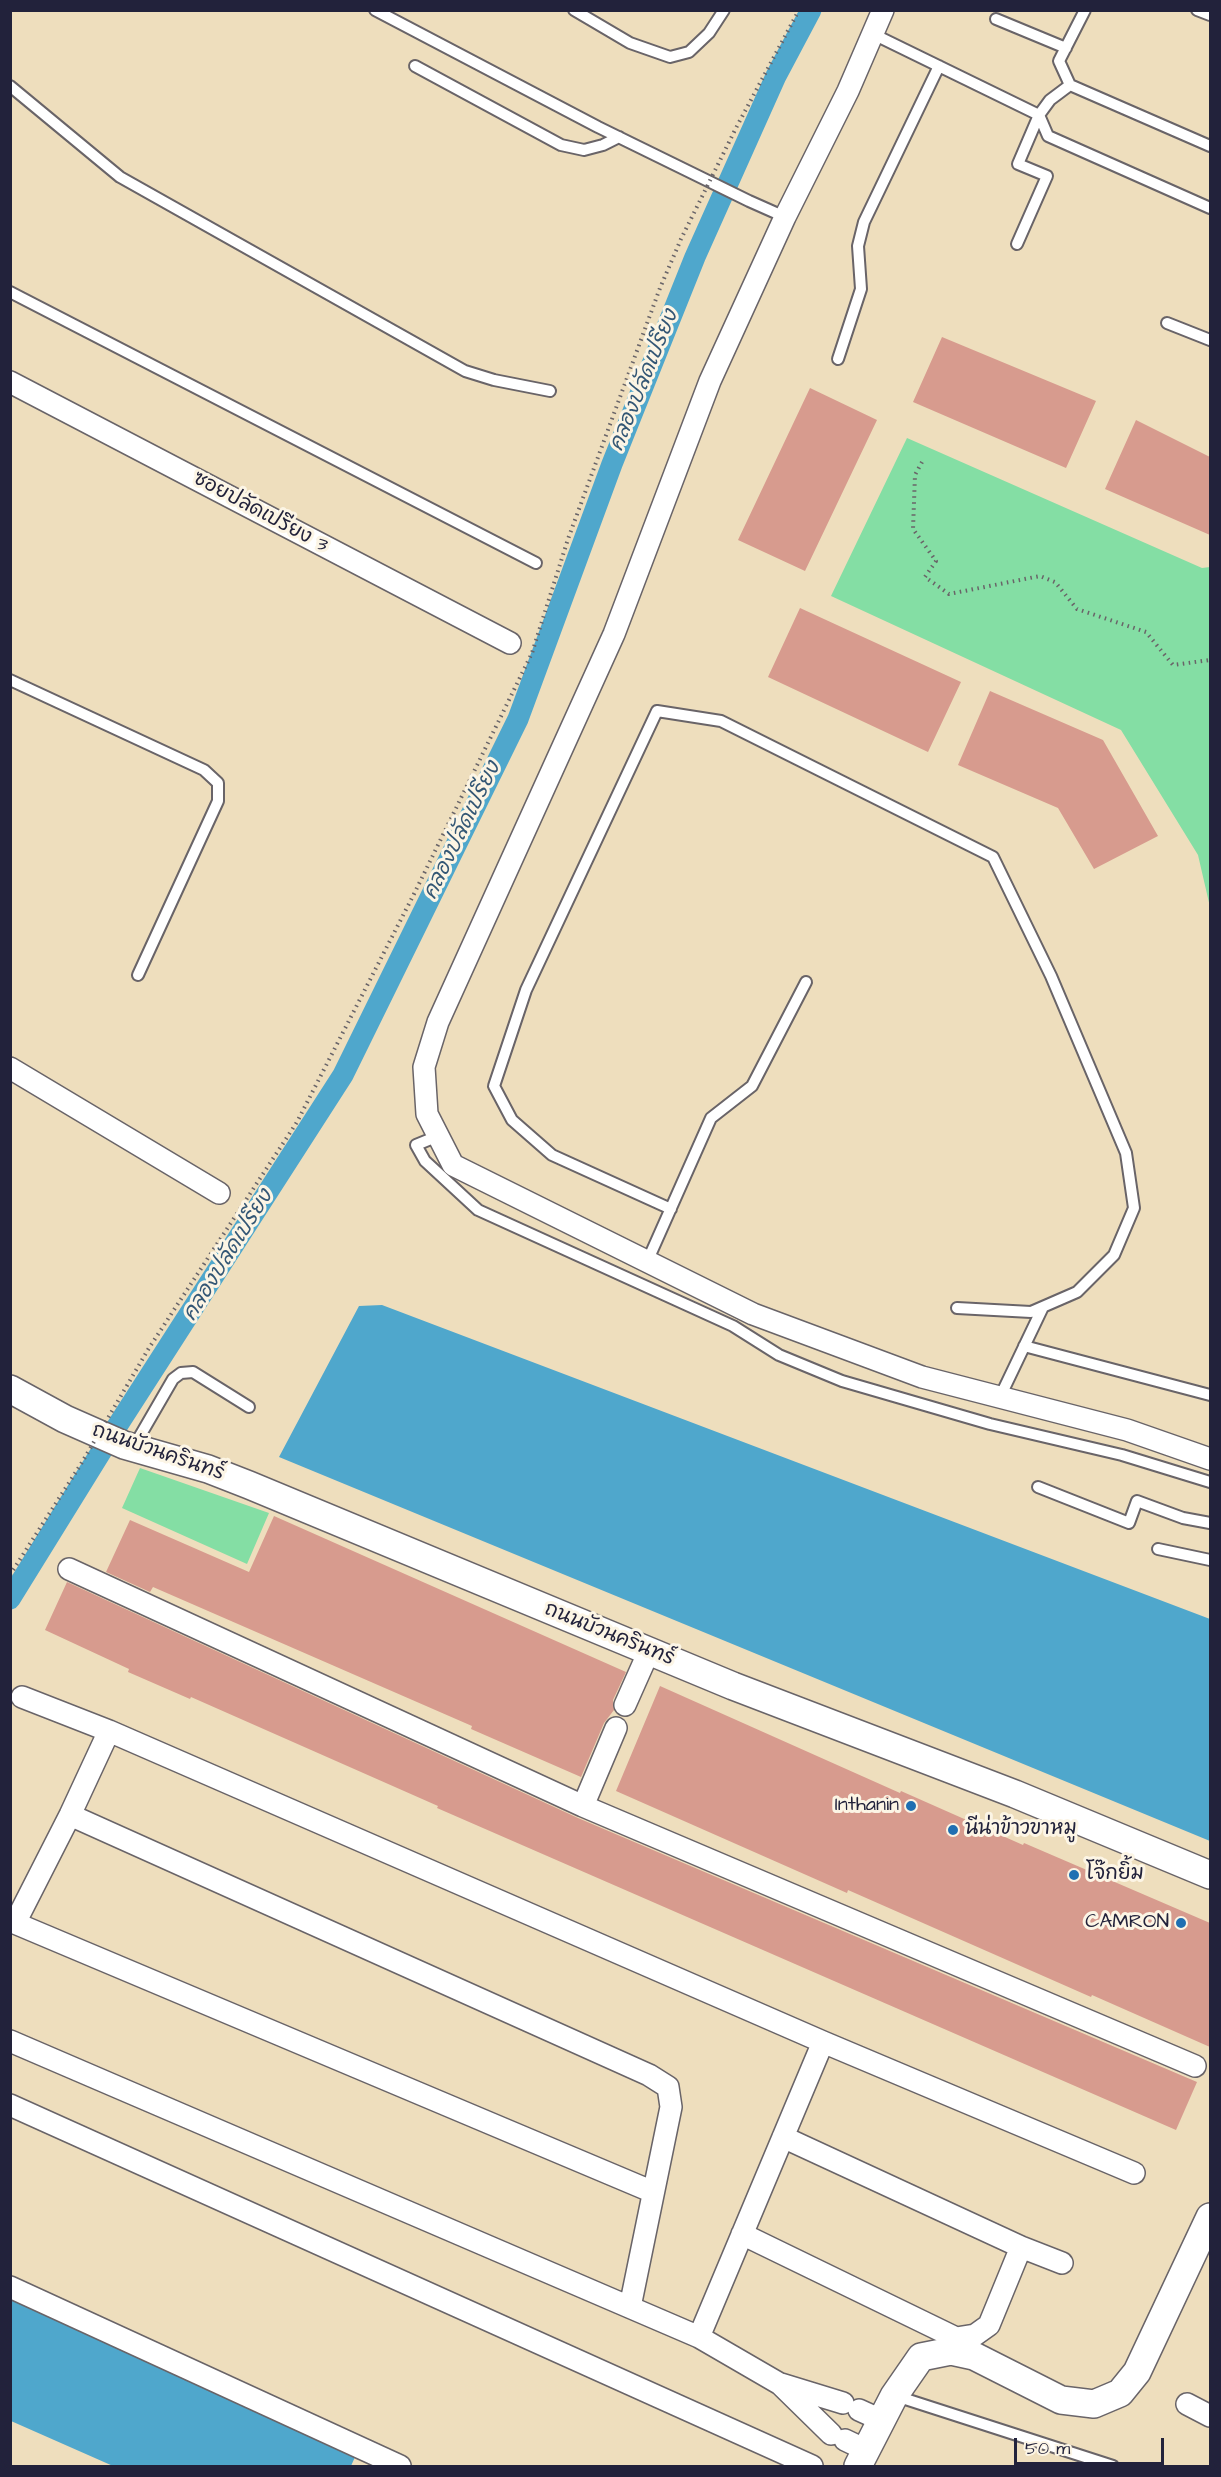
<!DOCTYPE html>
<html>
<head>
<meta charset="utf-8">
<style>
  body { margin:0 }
  #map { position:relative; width:1221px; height:2477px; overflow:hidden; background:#eedebd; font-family:"Architects Daughter",sans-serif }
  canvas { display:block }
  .frame { position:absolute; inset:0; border:12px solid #22223b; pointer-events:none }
  .scale { position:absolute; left:1014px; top:2438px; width:150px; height:27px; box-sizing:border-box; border:3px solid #22223b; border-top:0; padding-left:8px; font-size:18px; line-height:21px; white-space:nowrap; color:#22223b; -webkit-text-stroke:4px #fcf5e5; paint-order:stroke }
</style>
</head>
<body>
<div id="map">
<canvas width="1221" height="2477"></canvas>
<div class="frame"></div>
<div class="scale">50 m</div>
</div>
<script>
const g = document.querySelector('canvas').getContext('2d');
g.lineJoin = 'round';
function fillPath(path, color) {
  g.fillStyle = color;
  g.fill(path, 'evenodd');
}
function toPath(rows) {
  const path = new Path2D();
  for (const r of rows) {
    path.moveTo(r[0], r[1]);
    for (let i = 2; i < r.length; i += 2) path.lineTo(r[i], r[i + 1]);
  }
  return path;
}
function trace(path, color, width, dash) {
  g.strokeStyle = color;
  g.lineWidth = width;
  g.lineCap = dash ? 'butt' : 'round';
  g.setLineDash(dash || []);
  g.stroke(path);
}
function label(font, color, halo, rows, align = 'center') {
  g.font = font + ' "Architects Daughter","Playpen Sans Thai",sans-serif';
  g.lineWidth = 6;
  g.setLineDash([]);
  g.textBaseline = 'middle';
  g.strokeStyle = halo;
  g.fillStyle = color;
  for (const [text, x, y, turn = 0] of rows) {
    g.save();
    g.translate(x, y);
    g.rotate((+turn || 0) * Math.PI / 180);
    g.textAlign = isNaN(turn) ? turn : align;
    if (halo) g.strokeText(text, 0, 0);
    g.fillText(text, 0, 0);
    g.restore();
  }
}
const green = toPath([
  [907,438,1202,568,1210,567,1210,907,1198,855,1121,730,831,596],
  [140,1468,269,1513,247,1564,122,1508]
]);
const water = toPath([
  [382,1305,1210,1619,1210,1841,279,1457,359,1306],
  [11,2292,359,2448,351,2466,113,2466,11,2421]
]);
const canal = toPath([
  [10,1599,114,1431,343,1075,518,719,612,464,695,257,776,76,811,10]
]);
const building = toPath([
  [942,337,1096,401,1066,468,913,402],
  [810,388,877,420,805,571,738,540],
  [1136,420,1210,457,1210,535,1105,489],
  [800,608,961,682,928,752,768,677],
  [990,691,1103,740,1158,836,1094,869,1058,808,958,765],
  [274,1516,626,1672,613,1700,614,1710,604,1723,581,1777,471,1729,472,1726,153,1587,150,1592,106,1572,130,1520,249,1572],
  [67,1582,578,1818,1197,2082,1176,2130,437,1808,438,1806,191,1697,190,1699,128,1672,129,1669,45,1630],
  [660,1686,900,1793,901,1791,1023,1845,1024,1843,1210,1923,1210,2047,1092,1995,1091,1997,848,1890,847,1893,616,1791]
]);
const path = toPath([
  [922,462,915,475,913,529,936,561,925,577,949,594,1040,576,1055,582,1077,609,1146,632,1173,665,1210,660]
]);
const service = toPath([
  [375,10,598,127,749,201,785,217],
  [574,10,630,43,670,57,689,52,709,33,724,10],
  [1197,10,1210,15],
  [996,19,1066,48],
  [873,34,1039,115,1050,100,1070,85,1210,146],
  [415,66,561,145,584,150,603,145,619,137],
  [1070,85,1059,61,1085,10],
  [10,86,120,177,465,371,494,380,550,391],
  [1039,115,1048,136,1210,208],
  [1017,244,1047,176,1018,164,1039,115],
  [10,292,536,563],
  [1167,323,1210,340],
  [838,359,861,289,858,246,864,222,939,66],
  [10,680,204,770,218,783,218,801,138,975],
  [438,1136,416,1145,425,1161,478,1210,733,1326,779,1355,842,1381,990,1424,1122,1455,1210,1482],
  [671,1209,552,1155,512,1120,494,1086,526,990,657,711,721,721,993,857,1051,976,1126,1153,1134,1208,1114,1255,1077,1292,1031,1312,957,1308],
  [647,1262,711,1118,752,1086,806,982],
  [1024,1346,1210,1395],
  [1000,1397,1043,1307],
  [133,1448,173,1379,181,1373,193,1372,249,1407],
  [1038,1487,1129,1523,1137,1501,1183,1518,1210,1523],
  [1158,1549,1210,1560],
  [896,2396,1113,2466]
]);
const minor = toPath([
  [883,10,848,91,785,217,710,381,614,634,438,1022,424,1067,427,1114,453,1165,753,1314,922,1377,1127,1430,1210,1459],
  [10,382,510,643],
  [10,1068,219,1193],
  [69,1569,583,1806,1195,2066],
  [22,1697,109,1731,823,2042,1134,2173],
  [625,1705,649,1651],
  [583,1806,616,1728],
  [70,1815,649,2075,668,2087,671,2107,630,2307],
  [10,1921,653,2192],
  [15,1923,70,1815,109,1731],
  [10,2041,699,2337,780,2384,831,2434],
  [10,2105,812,2466],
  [783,2137,1021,2247,1062,2263],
  [742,2234,956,2338,975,2335,989,2325,1021,2247],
  [10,2287,400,2466],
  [699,2337,823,2042],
  [781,2384,843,2403],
  [1187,2404,1210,2416],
  [859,2410,881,2420],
  [845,2440,866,2450]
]);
const tertiary = toPath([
  [10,1389,65,1419,124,1445,208,1469,249,1485,733,1686,1015,1794,1210,1875],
  [858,2466,894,2396,921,2357,951,2351,974,2356,1061,2400,1094,2404,1120,2393,1137,2372,1210,2217]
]);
const pathBridge = toPath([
  [10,1575,81,1464,149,1348,297,1122,414,894,532,653,568,539,660,288,681,239,736,128,799,10]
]);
const markers = [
  [911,1806,6,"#1f6fb2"],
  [953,1830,6,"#1f6fb2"],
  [1074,1875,6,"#1f6fb2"],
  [1181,1923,6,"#1f6fb2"]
];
const streetNames = [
  ["ซอยปลัดเปรียง 3",260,513,28],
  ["ถนนบัวนครินทร์",158,1453,19],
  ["ถนนบัวนครินทร์",609,1635,22]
];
const poiNames = [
  ["Inthanin",899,1806],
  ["นีน่าข้าวขาหมู",965,1830,"left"],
  ["โจ๊กยิ้ม",1086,1875,"left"],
  ["CAMRON",1169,1923]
];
const waterNames = [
  ["คลองปลัดเปรียง",645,381,-68],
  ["คลองปลัดเปรียง",463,831,-64],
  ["คลองปลัดเปรียง",229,1256,-58]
];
fillPath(green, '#84dea4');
fillPath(water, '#4fa7cc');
trace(canal, '#4fa7cc', 21);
fillPath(building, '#d79b8e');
trace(service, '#696468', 14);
trace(minor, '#696468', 24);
trace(tertiary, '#696468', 30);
trace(path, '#696468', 4, [1.5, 4.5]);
trace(service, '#fff', 10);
trace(minor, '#fff', 21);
trace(tertiary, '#fff', 27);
trace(pathBridge, '#696468', 4, [1.5, 4.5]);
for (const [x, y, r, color] of markers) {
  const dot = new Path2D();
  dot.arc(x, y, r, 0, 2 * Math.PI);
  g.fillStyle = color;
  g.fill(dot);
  trace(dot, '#fcf5e5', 2);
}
label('20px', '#22223b', '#fcf5e5', streetNames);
label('20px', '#22223b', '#fcf5e5', poiNames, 'right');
label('italic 21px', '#345775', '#fcf5e5', waterNames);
</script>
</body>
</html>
